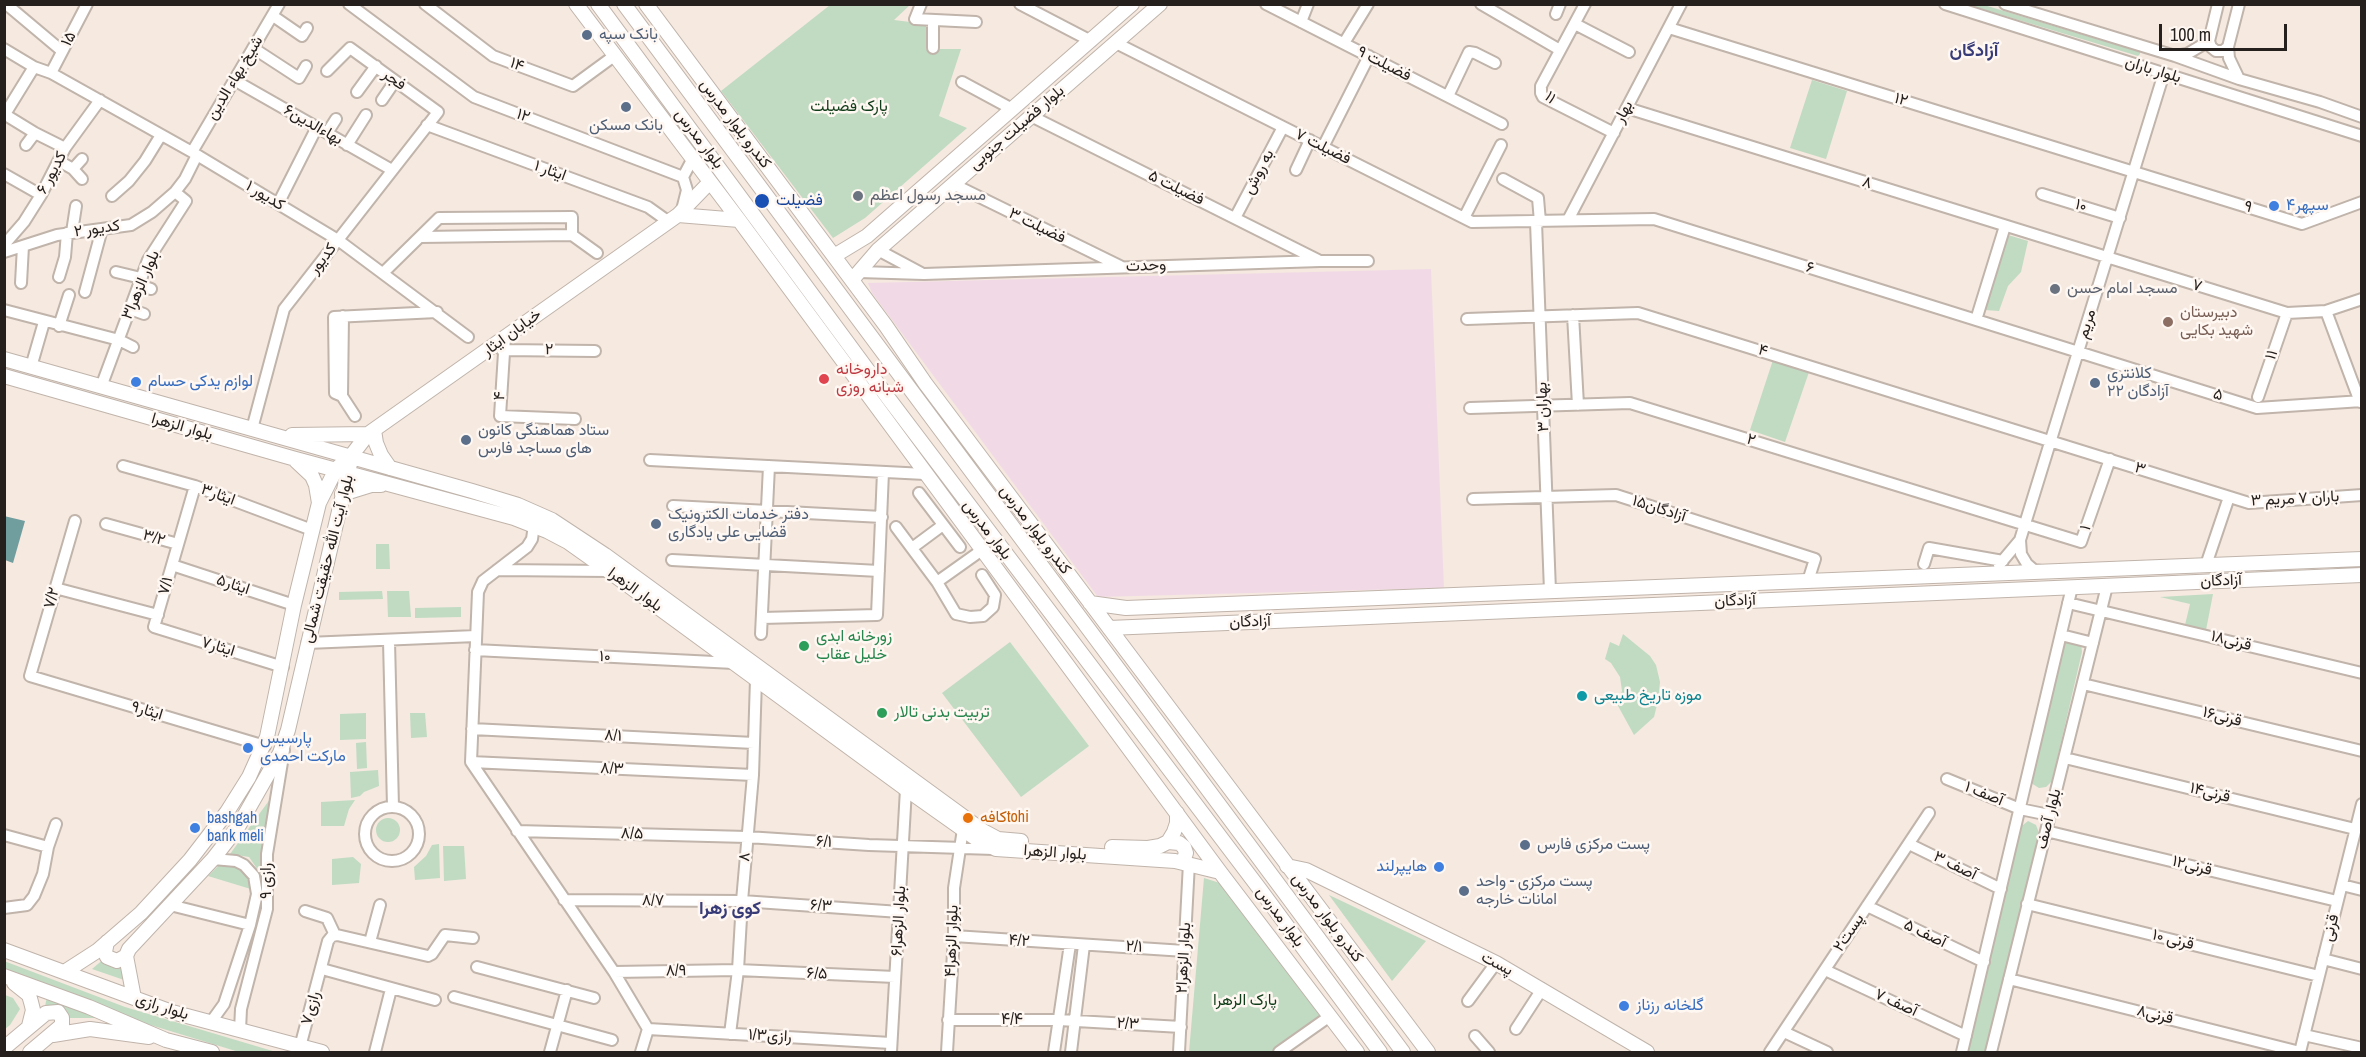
<!DOCTYPE html>
<html>
<head>
<meta charset="utf-8">
<style>
  body { margin:0 }
  #map { position:relative; width:2366px; height:1057px; overflow:hidden; background:#f5e9e0; font-family:"Archivo Narrow",sans-serif }
  canvas { display:block }
  .frame { position:absolute; inset:0; border:6px solid #25201d; pointer-events:none }
  .scale { position:absolute; left:2159px; top:24px; width:128px; height:27px; box-sizing:border-box; border:3px solid #25201d; border-top:0; padding-left:8px; font-size:18px; line-height:21px; white-space:nowrap; color:#25201d; -webkit-text-stroke:4px #fff7f2; paint-order:stroke }
</style>
</head>
<body>
<div id="map">
<canvas width="2366" height="1057"></canvas>
<div class="frame"></div>
<div class="scale">100 m</div>
</div>
<script>
const g = document.querySelector('canvas').getContext('2d');
g.lineJoin = 'round';
function fillPath(path, color) {
  g.fillStyle = color;
  g.fill(path, 'evenodd');
}
function toPath(rows) {
  const path = new Path2D();
  for (const r of rows) {
    if (r.length === 3) {
      path.moveTo(r[0] + r[2], r[1]);
      path.arc(r[0], r[1], r[2], 0, 2 * Math.PI);
      continue;
    }
    path.moveTo(r[0], r[1]);
    for (let i = 2; i < r.length; i += 2) path.lineTo(r[i], r[i + 1]);
  }
  return path;
}
function trace(path, color, width, dash) {
  g.strokeStyle = color;
  g.lineWidth = width;
  g.lineCap = dash ? 'butt' : 'round';
  g.setLineDash(dash || []);
  g.stroke(path);
}
function label(font, color, halo, rows, align = 'center') {
  g.font = font + ' "Archivo Narrow",Vazirmatn,sans-serif';
  g.lineWidth = 5;
  g.setLineDash([]);
  g.textBaseline = 'middle';
  g.strokeStyle = halo;
  g.fillStyle = color;
  for (const [text, x, y, turn = 0] of rows) {
    g.save();
    g.translate(x, y);
    g.rotate((+turn || 0) * Math.PI / 180);
    g.textAlign = isNaN(turn) ? turn : align;
    if (halo) g.strokeText(text, 0, 0);
    g.fillText(text, 0, 0);
    g.restore();
  }
}
const industrial = toPath([
  [1431,269,1444,588,1098,597,872,293,868,283]
]);
const green = toPath([
  [830,5,910,5,894,20,926,24,926,49,961,49,939,116,967,128,865,218,833,238,721,91],
  [1969,5,1984,5,2140,52,2140,54,2138,56],
  [1812,80,1847,91,1826,159,1790,148],
  [2008,235,2028,241,2021,272,2008,286,1999,311,1985,310],
  [1773,360,1809,372,1785,442,1750,430],
  [376,544,389,544,390,569,376,569],
  [382,591,383,599,339,600,339,592],
  [387,591,409,591,411,617,388,617],
  [2213,594,2206,630,2185,625,2190,604,2160,597],
  [461,607,461,617,415,618,415,608],
  [1623,634,1650,656,1656,665,1660,682,1658,701,1654,717,1634,735,1617,704,1622,691,1620,677,1611,663,1605,659,1610,642,1619,646],
  [2067,640,2081,643,2082,652,2052,781,2046,787,2039,788,2031,783,2060,649],
  [1010,642,1089,746,1021,797,942,693],
  [366,713,366,739,340,740,340,714],
  [410,713,425,713,427,737,411,738],
  [366,742,367,768,357,769,356,743],
  [378,770,379,786,364,792,360,796,351,798,350,772],
  [276,791,262,876,249,857,230,854],
  [355,800,349,809,344,826,321,826,321,802],
  [388,830,12],
  [2028,821,2036,825,2039,833,2038,841,1986,1052,1965,1052,2018,829],
  [439,844,440,878,415,880,414,867,426,856,432,845],
  [443,846,464,846,466,879,444,881],
  [353,857,361,864,359,883,332,885,332,859],
  [231,863,250,875,254,890,208,876,218,866],
  [1204,878,1223,884,1322,1018,1271,1052,1189,1052],
  [1329,895,1426,941,1392,981],
  [105,958,125,964,127,981,92,969],
  [4,961,125,1007,276,1052,239,1052,134,1020,5,971],
  [5,995,13,998,20,1009,10,1025,5,1029],
  [47,997,97,1018,69,1018,66,1010,57,1005,45,1006]
]);
const water = toPath([
  [4,516,25,521,13,563,5,560]
]);
const minor = toPath([
  [6,4,62,51],
  [349,4,474,97,683,177,687,190,682,210],
  [425,4,493,56,573,86,614,56],
  [921,4,915,19,976,22],
  [1020,4,1091,41],
  [1266,4,1502,124],
  [1481,4,1560,50],
  [1585,4,1541,86,1541,93,1543,97,1614,133],
  [1945,4,2362,136],
  [2005,4,2175,56,2239,79,2320,102,2362,117],
  [1556,14,1560,4],
  [273,16,302,36,307,28],
  [933,20,933,48],
  [1301,22,1308,4],
  [1575,24,1629,52],
  [1669,28,2302,224,2362,202],
  [2209,41,2211,47,2216,51,2223,51,2228,47],
  [1116,43,1472,222,1654,219,2257,408,2362,401],
  [1344,43,1368,4],
  [253,48,299,78,306,66],
  [4,49,34,67,51,73,192,152,338,240,468,337],
  [2176,56,2187,54,2209,41,2218,4],
  [51,73,87,4],
  [2239,79,2229,58,2228,47,2239,4],
  [234,80,392,170],
  [962,82,1012,109],
  [357,92,376,66],
  [1448,96,1469,52,1475,53,1495,63],
  [382,100,395,81],
  [1627,108,2287,313,2326,311,2362,299],
  [4,114,35,133,65,148],
  [5,114,34,67],
  [1031,116,1318,260],
  [427,125,648,207,669,222],
  [327,133,336,119],
  [26,145,35,133],
  [347,145,366,115],
  [1323,147,1369,56],
  [192,152,279,4],
  [59,161,73,169,82,179],
  [73,169,82,159],
  [1296,170,1310,140],
  [4,174,41,195],
  [683,177,692,160],
  [1503,179,1538,198,1540,222],
  [953,184,1120,266],
  [2042,194,2120,218],
  [112,196,129,181,145,161,161,135],
  [278,204,317,127],
  [1235,218,1283,127],
  [1464,218,1501,145],
  [1568,220,1681,4],
  [1536,222,1550,591],
  [72,232,76,206],
  [572,235,597,253],
  [4,245,24,222,41,195,65,148,100,100],
  [878,250,921,273],
  [4,252,57,235,131,225,152,212,175,192,185,179,197,155],
  [116,272,141,278],
  [859,272,924,274,1320,261,1368,261],
  [383,273,439,218,572,217,572,235,420,237],
  [59,277,65,257,67,233],
  [21,283,23,246],
  [139,285,151,289],
  [85,292,102,229],
  [130,309,144,314],
  [4,310,119,340,133,347],
  [2326,311,2360,402],
  [1573,315,1578,405],
  [1467,319,1638,313,2249,503,2362,495],
  [1976,320,2005,226],
  [59,326,69,295],
  [505,337,500,416,575,419],
  [502,350,595,351],
  [31,367,44,322],
  [101,387,148,260,186,201,175,192],
  [342,396,343,316],
  [2258,397,2287,313],
  [1470,408,1630,403,2081,542,2110,459],
  [355,416,342,396,335,393,334,317,437,312],
  [252,429,284,309,438,112,350,48,327,71],
  [650,460,925,474],
  [123,466,195,486,312,530],
  [195,486,154,627,283,667],
  [919,493,960,547],
  [1473,499,1616,495,1815,559,1808,581],
  [673,506,882,517],
  [75,521,30,676,265,746],
  [106,524,178,544],
  [534,525,532,539,527,547,483,581,478,592,471,762,614,972,648,1029],
  [896,527,937,582,956,614,970,617,983,616,993,607,995,595,982,575],
  [912,548,943,525],
  [672,560,879,571],
  [1924,564,1929,548,2003,561],
  [172,565,294,605],
  [1999,565,2020,540],
  [2206,565,2229,497],
  [497,570,609,571],
  [2041,571,2034,570,2027,564,2021,554,2020,540,2164,73],
  [937,582,982,550],
  [55,588,158,615],
  [2068,603,2362,673],
  [762,618,877,615,883,472],
  [761,634,769,466],
  [2061,635,2093,643],
  [389,641,393,807],
  [307,643,476,636],
  [475,650,734,663],
  [2083,684,2362,751],
  [472,729,754,743],
  [2065,758,2355,829],
  [471,762,753,775],
  [1947,779,2020,809,2049,815],
  [392,834,27],
  [517,831,747,837,869,845,994,849],
  [2046,831,2337,901],
  [4,835,48,847],
  [1909,844,2001,889],
  [2342,885,2362,890],
  [564,900,742,901,900,912],
  [2027,904,2319,976],
  [170,905,250,925],
  [1867,906,1984,962],
  [4,908,27,905,34,896,43,874,48,847,56,824],
  [305,911,327,918,335,935],
  [954,936,1185,951],
  [370,942,380,905],
  [2323,959,2362,969],
  [477,967,594,998],
  [322,969,435,1000],
  [1825,970,1966,1036],
  [614,972,738,970,895,977],
  [2009,979,2300,1052],
  [454,997,612,1040],
  [1468,1001,1496,963],
  [948,1020,1059,1020,1181,1027],
  [211,1022,224,1004,250,925,257,894,254,876,244,865,236,861,213,859],
  [648,1029,891,1043],
  [1516,1029,1542,989],
  [240,1030,241,1009,267,909,267,854,284,750],
  [1784,1032,1827,1052],
  [730,1034,738,970,742,901,753,775,756,679],
  [2304,1035,2362,1048],
  [1475,1036,1489,1052],
  [300,1047,328,941,332,936,337,935,428,956,432,954,445,935,473,938],
  [375,1052,391,989],
  [550,1052,567,990],
  [641,1052,648,1029],
  [891,1052,906,789],
  [947,1052,954,936,954,888,963,829],
  [1054,1052,1070,944],
  [1071,1052,1084,945],
  [1179,1052,1189,863],
  [1279,1052,1330,1016],
  [1770,1052,1929,813],
  [1962,1052,2072,587],
  [1991,1052,2107,586],
  [2300,1052,2362,804]
]);
const major = toPath([
  [576,4,739,220,1220,872,1357,1052],
  [598,4,889,399,1259,888,1380,1052],
  [624,4,1403,1052],
  [646,4,886,326,925,383,1428,1052],
  [678,215,739,220],
  [834,256,867,236,1132,4],
  [852,280,878,250,1160,4],
  [4,359,472,491,518,505,552,520,605,555,983,831,998,839,1021,841],
  [4,376,292,458,514,518,547,531,568,542,599,564,906,789,978,840,996,849,1175,861,1220,872],
  [374,430,376,443,381,455,390,468],
  [292,435,368,434],
  [296,461,312,476,316,485,319,503],
  [342,494,371,485,381,485],
  [1090,603,1126,608,2362,559],
  [1109,628,2362,575],
  [1168,842,1179,843,1184,847,1186,853,1184,859,1181,862],
  [1112,847,1148,848,1160,846,1168,842,1174,832,1177,823,1177,813],
  [1287,866,1306,870,1496,963,1647,1052],
  [107,942,105,952,107,957,117,961,126,956],
  [4,950,172,1012,322,1052],
  [66,971,97,951,141,913,190,860,227,812,249,777,267,737,294,605,319,503,336,469,351,456,368,434,678,215,709,183],
  [4,976,89,1007,166,1040,212,1052],
  [14,983,29,995,31,1002,33,1010,29,1026],
  [134,998,126,956,129,949,213,859,238,827,280,753,288,730,350,464],
  [53,1035,90,1029,149,1037],
  [4,1048,46,1013,58,1012,62,1018,62,1025,30,1052]
]);
const markers = [
  [587,35,6,"#5c6f8a"],
  [626,107,6,"#5c6f8a"],
  [858,196,6,"#6b7280"],
  [762,201,8,"#1a4fb4"],
  [2274,206,6,"#3f7fe0"],
  [2055,289,6,"#6b7280"],
  [2168,322,6,"#8d6e63"],
  [824,379,6,"#e0444e"],
  [136,382,6,"#3f7fe0"],
  [2095,383,6,"#5c6f8a"],
  [466,440,6,"#5c6f8a"],
  [656,524,6,"#5c6f8a"],
  [804,646,6,"#2e9e5b"],
  [1582,696,6,"#0f9aa8"],
  [882,713,6,"#2e9e5b"],
  [248,748,6,"#3f7fe0"],
  [968,818,6,"#e8710a"],
  [195,828,6,"#3f7fe0"],
  [1525,845,6,"#5c6f8a"],
  [1439,867,6,"#3f7fe0"],
  [1464,891,6,"#5c6f8a"],
  [1624,1006,6,"#3f7fe0"]
];
const serviceNames = [
  ["بانک سپه",599,35],
  ["بانک مسکن",626,126,"center"],
  ["کلانتری",2107,374],
  ["۲۲ آزادگان",2107,392],
  ["ستاد هماهنگی کانون",478,431],
  ["های مساجد فارس",478,449],
  ["دفتر خدمات الکترونیک",668,515],
  ["قضایی علی یادگاری",668,533],
  ["پست مرکزی فارس",1537,845],
  ["پست مرکزی - واحد",1476,882],
  ["امانات خارجه",1476,900]
];
const streetNames = [
  ["۱۵",69,39,-62],
  ["فضیلت ۹",1384,64,27],
  ["۱۴",517,65,21],
  ["بلوار باران",2153,70,17],
  ["شیخ بهاء الدین",235,78,-59],
  ["فجر",394,80,36],
  ["۱۱",1550,98,38],
  ["۱۲",1901,100,17],
  ["بهار",1624,112,-62],
  ["۱۲",523,116,21],
  ["کندرو بلوار مدرس",735,124,53],
  ["۶بهاءالدين",313,125,30],
  ["بلوار فضیلت جنوبی",1017,128,-41],
  ["بلوار مدرس",699,139,53],
  ["فضیلت ۷",1323,147,27],
  ["ایثار ۱",550,171,20],
  ["به روش",1259,172,-62],
  ["کدیور ۶",52,173,-62],
  ["۸",1867,183,17],
  ["فضیلت ۵",1176,188,26],
  ["کدیور ۱",265,196,31],
  ["۱۰",2081,206,17],
  ["۹",2248,207,17],
  ["فضیلت ۳",1037,226,26],
  ["۲ کدیور",97,229,-8],
  ["کدیور",323,259,-52],
  ["وحدت",1146,266,-2],
  ["۶",1810,268,17],
  ["بلوار الزهرا۳",141,285,-67],
  ["۷",2197,286,17],
  ["مریم",2087,324,-73],
  ["خیابان ایثار",512,333,-36],
  ["۲",549,350,1],
  ["۴",1763,351,17],
  ["۱۱",2272,355,-71],
  ["۵",2218,395,17],
  ["۴",500,396,-87],
  ["بهاران ۳",1543,407,-92],
  ["بلوار الزهرا",182,427,16],
  ["۲",1751,440,17],
  ["۳",2140,469,17],
  ["ایثار۳",218,495,20],
  ["باران ۷ مریم ۳",2295,499,-3],
  ["آزادگان۱۵",1659,509,18],
  ["۱",2086,528,-71],
  ["بلوار مدرس",987,530,53],
  ["کندرو بلوار مدرس",1035,530,53],
  ["۳/۲",154,538,16],
  ["بلوار آیت الله حقیقت شمالی",328,559,-76],
  ["آزادگان",2221,581,-2],
  ["ایثار۵",233,585,18],
  ["۷/۱",166,586,-74],
  ["بلوار الزهرا",635,590,36],
  ["۷/۲",52,598,-74],
  ["آزادگان",1735,601,-2],
  ["آزادگان",1250,622,-2],
  ["قرنی۱۸",2231,641,14],
  ["ایثار۷",218,647,17],
  ["۱۰",605,657,3],
  ["ایثار۹",147,711,17],
  ["قرنی۱۶",2222,717,14],
  ["۸/۱",613,736,3],
  ["۸/۳",612,769,3],
  ["قرنی۱۴",2210,793,14],
  ["۱ آصف",1984,794,22],
  ["بلوار آصف",2049,819,-76],
  ["۸/۵",632,834,2],
  ["۶/۱",824,842,4],
  ["بلوار الزهرا",1055,853,4],
  ["۸",745,857,-86],
  ["۳ آصف",1955,866,26],
  ["قرنی۱۲",2192,866,14],
  ["رازی ۹",267,881,-90],
  ["۸/۷",653,901,1],
  ["۶/۳",821,906,4],
  ["بلوار مدرس",1280,917,54],
  ["کندرو بلوار مدرس",1327,918,53],
  ["بلوار الزهرا۶",899,921,-87],
  ["قرنی",2331,928,-76],
  ["پست۲",1849,933,-56],
  ["۵ آصف",1925,934,26],
  ["۱۰ قرنی",2173,940,14],
  ["بلوار الزهرا۴",952,941,-88],
  ["۴/۲",1019,941,4],
  ["۲/۱",1134,947,3],
  ["بلوار الزهرا۲",1184,958,-87],
  ["پست",1497,964,28],
  ["۸/۹",676,971,-1],
  ["۶/۵",817,974,3],
  ["۷ آصف",1896,1003,25],
  ["بلوار رازی",162,1007,18],
  ["رازی۷",311,1008,-74],
  ["قرنی۸",2155,1015,14],
  ["۴/۴",1012,1020],
  ["۲/۳",1128,1024,3],
  ["رازی۱/۳",770,1036,3]
];
const parkNames = [
  ["پارک فضیلت",849,107],
  ["پارک الزهرا",1245,1001]
];
const worshipNames = [
  ["مسجد رسول اعظم",870,196],
  ["مسجد امام حسن",2067,289]
];
const transitNames = [
  ["فضیلت",776,201]
];
const shopNames = [
  ["سپهر۴",2286,206],
  ["لوازم یدکی حسام",148,382],
  ["پارسیس",260,739],
  ["مارکت احمدی",260,757],
  ["bashgah",207,819],
  ["bank meli",207,837],
  ["هایپرلند",1427,867,"right"],
  ["گلخانه رزناز",1636,1006]
];
const educationNames = [
  ["دبیرستان",2180,313],
  ["شهید بکایی",2180,331]
];
const healthNames = [
  ["داروخانه",836,370],
  ["شبانه روزی",836,388]
];
const leisureNames = [
  ["زورخانه ابدی",816,637],
  ["خلیل عقاب",816,655],
  ["تربیت بدنی تالار",894,713]
];
const cultureNames = [
  ["موزه تاریخ طبیعی",1594,696]
];
const foodNames = [
  ["کافهtohi",980,818]
];
const neighbourhoodNames = [
  ["آزادگان",1974,51],
  ["کوی زهرا",730,909]
];
fillPath(industrial, '#f1dae6');
fillPath(green, '#c0dbc2');
fillPath(water, '#709d9e');
trace(minor, '#c0b4ab', 14);
trace(major, '#c0b4ab', 16);
trace(minor, '#fff', 10);
trace(major, '#fff', 14);
for (const [x, y, r, color] of markers) {
  const dot = new Path2D();
  dot.arc(x, y, r, 0, 2 * Math.PI);
  g.fillStyle = color;
  g.fill(dot);
  trace(dot, '#fff7f2', 2);
}
label('16px', '#4e5e75', '#fff7f2', serviceNames, 'left');
label('16px', '#25201d', '#fff7f2', streetNames);
label('16px', '#103d19', '#fff7f2', parkNames);
label('16px', '#5b616d', '#fff7f2', worshipNames, 'left');
label('16px', '#164399', '#fff7f2', transitNames, 'left');
label('16px', '#366cbe', '#fff7f2', shopNames, 'left');
label('16px', '#785e54', '#fff7f2', educationNames, 'left');
label('16px', '#be3a42', '#fff7f2', healthNames, 'left');
label('16px', '#27864d', '#fff7f2', leisureNames, 'left');
label('16px', '#0d838f', '#fff7f2', cultureNames, 'left');
label('16px', '#c56008', '#fff7f2', foodNames, 'left');
label('bold 18px', '#373b77', '#fff7f2', neighbourhoodNames);
</script>
</body>
</html>
